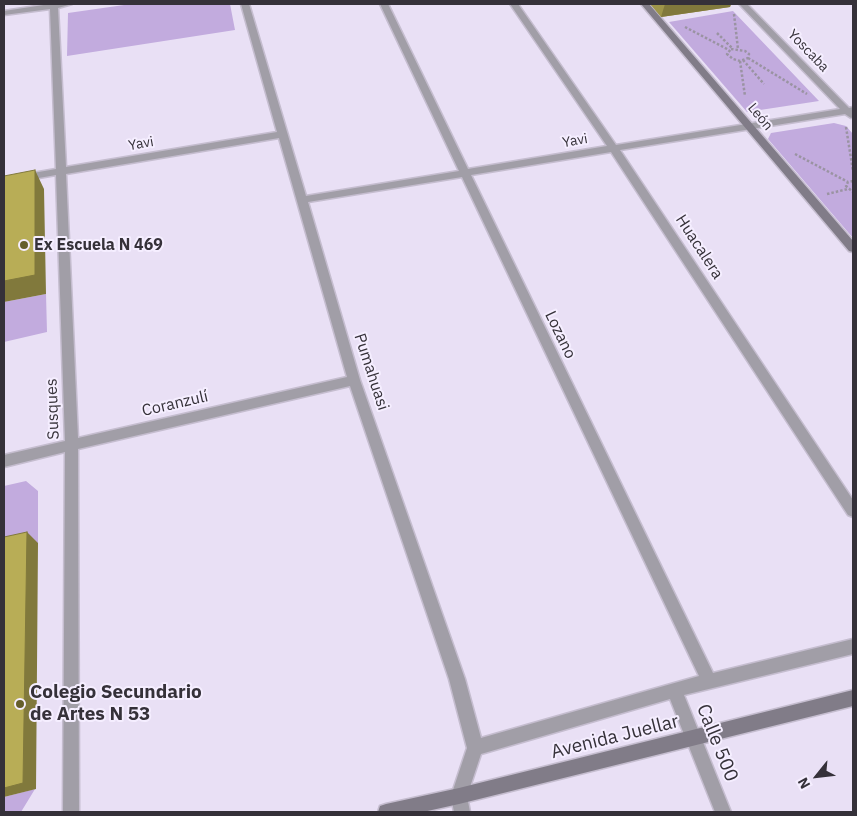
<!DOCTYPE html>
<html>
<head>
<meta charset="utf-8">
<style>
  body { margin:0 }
  #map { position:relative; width:857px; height:816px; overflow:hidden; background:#e9e0f5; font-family:"IBM Plex Sans",sans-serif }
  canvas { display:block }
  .frame { position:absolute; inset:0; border:5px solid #353139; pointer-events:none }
  .north { position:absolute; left:792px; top:751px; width:50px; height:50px; -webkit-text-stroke:4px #f5eeff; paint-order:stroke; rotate:241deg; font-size:14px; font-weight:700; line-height:20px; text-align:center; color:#353139 }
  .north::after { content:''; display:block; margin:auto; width:18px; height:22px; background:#353139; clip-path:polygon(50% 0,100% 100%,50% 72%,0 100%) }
</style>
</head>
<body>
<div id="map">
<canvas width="857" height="816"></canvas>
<div class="frame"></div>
<div class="north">N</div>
</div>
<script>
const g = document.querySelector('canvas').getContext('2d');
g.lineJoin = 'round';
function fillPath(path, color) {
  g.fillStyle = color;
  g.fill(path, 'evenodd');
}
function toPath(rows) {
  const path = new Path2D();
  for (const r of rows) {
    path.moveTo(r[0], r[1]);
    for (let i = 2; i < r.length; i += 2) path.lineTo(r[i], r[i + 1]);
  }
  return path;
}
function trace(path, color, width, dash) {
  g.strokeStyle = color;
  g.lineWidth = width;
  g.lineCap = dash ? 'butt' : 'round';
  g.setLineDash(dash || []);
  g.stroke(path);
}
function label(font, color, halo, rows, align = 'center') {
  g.font = font + ' "IBM Plex Sans",sans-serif';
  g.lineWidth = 4;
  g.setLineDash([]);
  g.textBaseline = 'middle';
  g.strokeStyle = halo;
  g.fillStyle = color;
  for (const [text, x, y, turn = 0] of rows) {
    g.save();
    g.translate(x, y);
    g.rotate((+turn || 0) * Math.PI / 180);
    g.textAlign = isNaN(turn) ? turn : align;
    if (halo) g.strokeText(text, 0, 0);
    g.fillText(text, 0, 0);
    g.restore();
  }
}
const green = toPath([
  [131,4,230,4,235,30,67,56,68,13],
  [733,11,819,101,747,112,669,22],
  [834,123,846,126,853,134,853,238,768,139,771,133],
  [46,294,47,332,4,342,4,302],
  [26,481,38,491,38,543,4,551,4,486],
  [35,789,21,812,4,812,4,797]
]);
const path = toPath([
  [734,14,738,49],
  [685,27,729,50],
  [717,33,733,49],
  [731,49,745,51,749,54,748,58,740,61,733,59,727,54,731,49],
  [748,58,807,94],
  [743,60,764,84],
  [740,61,745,96],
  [846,127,853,171],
  [795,154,848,182],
  [853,181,848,182,846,186,853,192],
  [827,194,848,189]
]);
const street = toPath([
  [50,4,72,4,58,8,66,167,277,132,241,4,249,4,306,196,459,171,380,4,388,4,468,169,607,146,510,4,518,4,616,145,840,109,739,4,747,4,849,108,853,107,853,117,851,118,845,114,620,150,853,500,853,517,848,515,611,152,471,175,713,673,853,639,853,654,684,695,731,812,715,812,670,699,481,754,467,796,470,812,454,812,451,796,467,748,449,679,350,386,78,449,79,812,63,812,65,452,4,467,4,455,65,441,56,175,4,184,4,178,56,169,50,9,4,15,4,11,50,4],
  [279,138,347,377,78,438,66,174,279,138],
  [462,177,699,676,481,738,465,679,360,380,308,202,462,177]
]);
const secondary = toPath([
  [641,4,649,4,853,241,853,252,849,251,641,4],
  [853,690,853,706,459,804,423,812,378,812,380,806,386,804,459,788,853,690]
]);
const wall = toPath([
  [650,4,731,4,730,7,661,17]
]);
const shadedWall = toPath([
  [665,4,731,4,730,7,661,17],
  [35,170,44,189,46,294,4,302,4,281],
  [27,532,38,543,36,789,4,797,4,788]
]);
const building = toPath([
  [35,170,35,275,4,281,4,176,35,170],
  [27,532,23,783,4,788,4,537,27,532]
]);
const markers = [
  [24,245,5,"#655e2b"],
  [20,704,5,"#655e2b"]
];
const farStreetnames = [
  ["Yoscaba",808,51,46],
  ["León",760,117,50],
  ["Yavi",575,141,-10],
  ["Yavi",141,144,-10]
];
const poiNames = [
  ["Ex Escuela N 469",34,245]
];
const streetNames = [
  ["Huacalera",699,247,57],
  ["Lozano",560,335,64],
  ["Pumahuasi",371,372,72],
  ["Coranzulí",175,404,-13],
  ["Susques",53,409,-92]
];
const nearPoinames = [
  ["Colegio Secundario",30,693],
  ["de Artes N 53",30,715]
];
const nearStreetnames = [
  ["Avenida Juellar",615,737,-14],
  ["Calle 500",717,743,68]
];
fillPath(green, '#c2abde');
trace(street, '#c5bdcf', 3);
trace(secondary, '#c5bdcf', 3);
trace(path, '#9a93a2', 2.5, [2.5, 2]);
fillPath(street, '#a19ea7');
fillPath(secondary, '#817c88');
fillPath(wall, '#9e954a');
fillPath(shadedWall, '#81793c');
fillPath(building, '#b8ad56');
trace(building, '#81793c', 1);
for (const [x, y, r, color] of markers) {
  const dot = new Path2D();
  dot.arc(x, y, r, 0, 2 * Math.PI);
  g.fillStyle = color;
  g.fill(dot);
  trace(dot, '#f5eeff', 2);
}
label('14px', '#353139', '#f5eeff', farStreetnames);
label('bold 16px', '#353139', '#f5eeff', poiNames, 'left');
label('16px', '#353139', '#f5eeff', streetNames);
label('bold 19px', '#353139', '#f5eeff', nearPoinames, 'left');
label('19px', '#353139', '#f5eeff', nearStreetnames);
</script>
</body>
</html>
